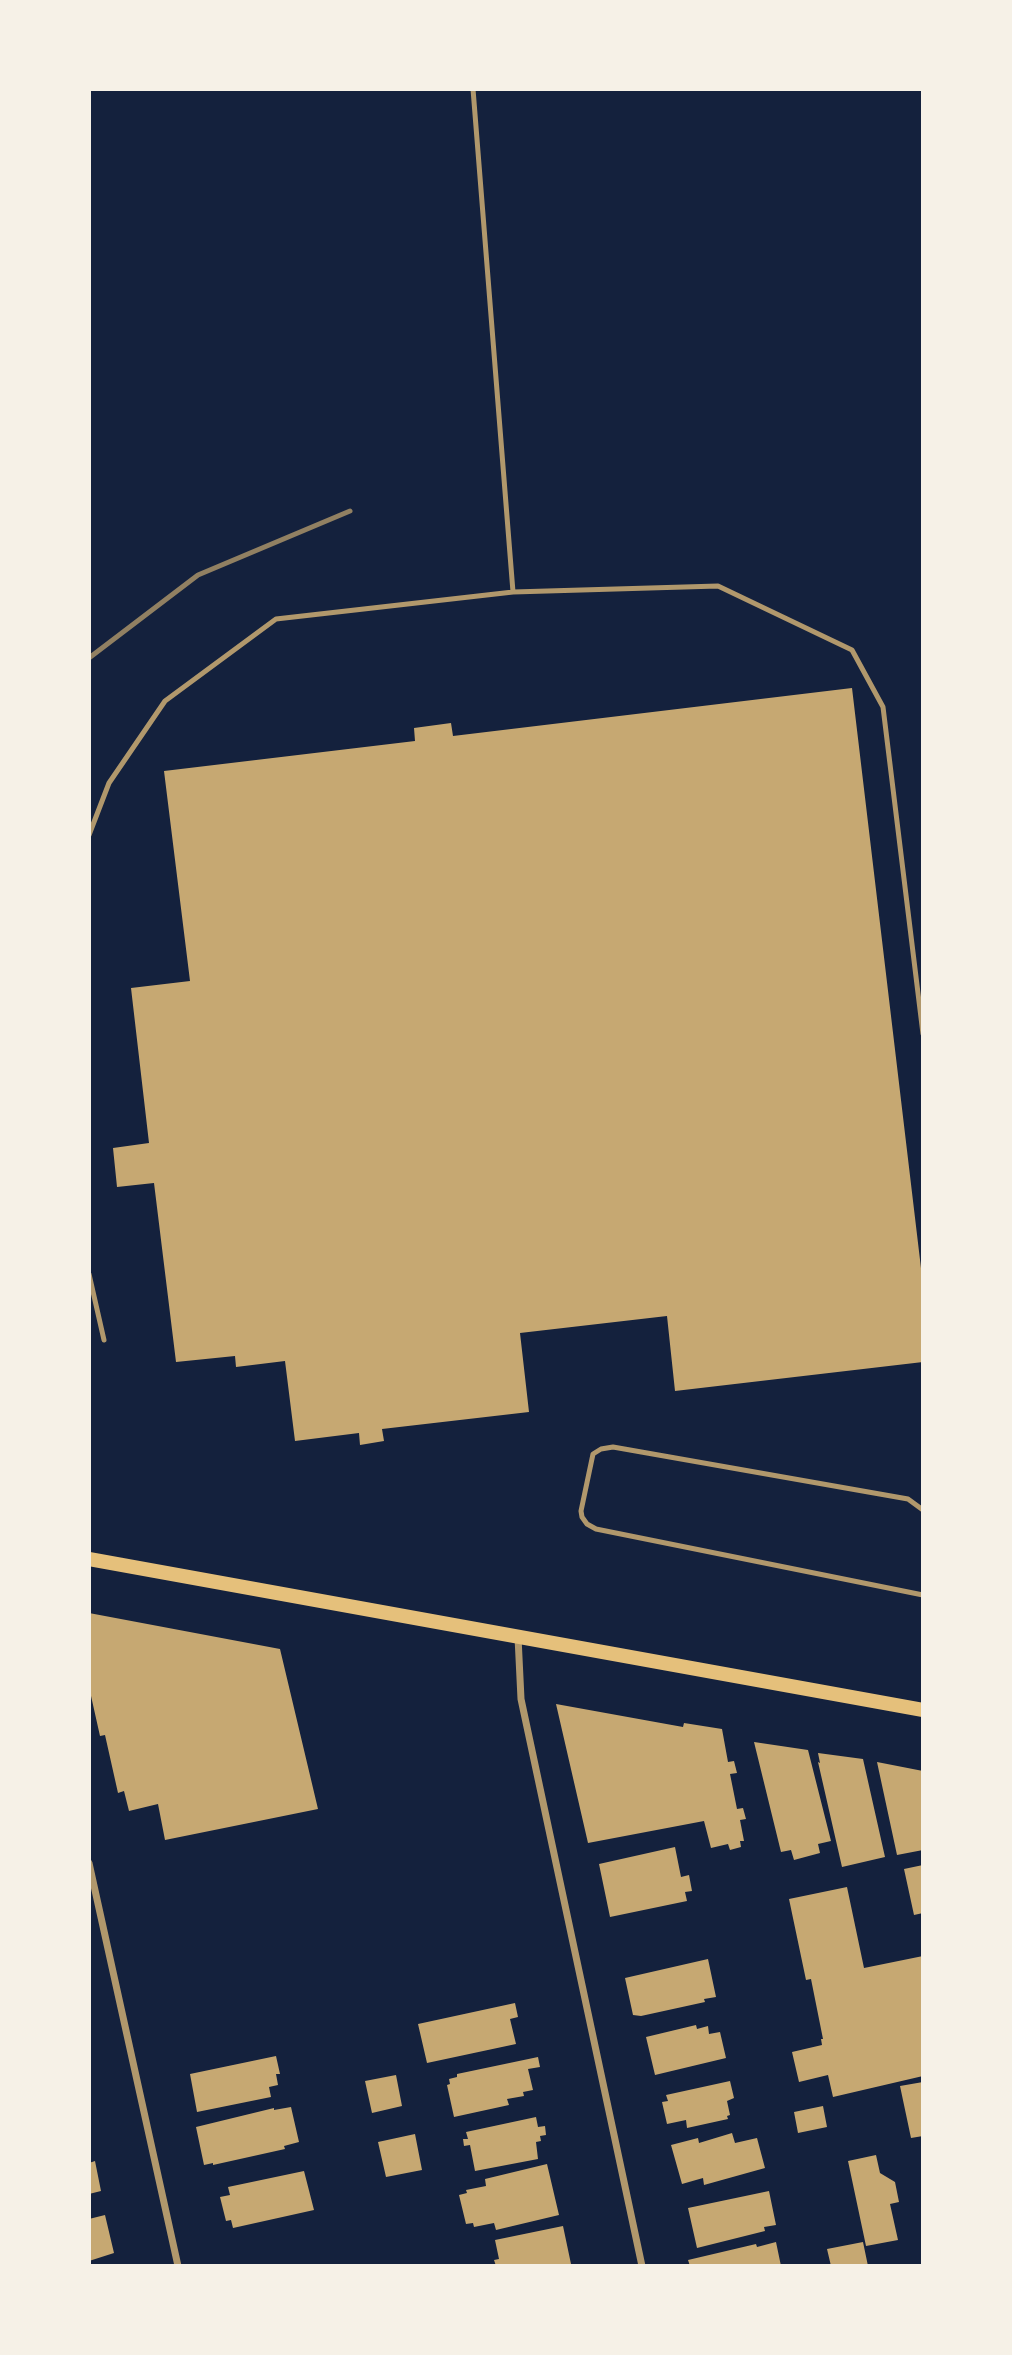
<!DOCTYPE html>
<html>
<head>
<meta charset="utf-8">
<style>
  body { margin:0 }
  #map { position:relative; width:1012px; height:2355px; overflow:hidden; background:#14213d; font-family:"Varela Round",sans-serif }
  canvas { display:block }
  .frame { position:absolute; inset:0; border:91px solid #f6f1e7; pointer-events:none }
</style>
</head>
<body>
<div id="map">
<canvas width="1012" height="2355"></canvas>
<div class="frame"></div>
</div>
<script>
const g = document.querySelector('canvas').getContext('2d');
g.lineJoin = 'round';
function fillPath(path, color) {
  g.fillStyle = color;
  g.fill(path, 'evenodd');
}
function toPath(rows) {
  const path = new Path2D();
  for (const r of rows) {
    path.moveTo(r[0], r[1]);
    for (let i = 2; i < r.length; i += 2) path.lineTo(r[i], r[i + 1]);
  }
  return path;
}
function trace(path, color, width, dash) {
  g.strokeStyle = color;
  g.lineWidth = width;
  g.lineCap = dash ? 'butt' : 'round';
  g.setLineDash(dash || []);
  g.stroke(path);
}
const building = toPath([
  [852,688,923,1285,923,1362,675,1391,667,1316,520,1333,529,1412,382,1429,384,1441,360,1445,359,1433,295,1441,285,1361,236,1367,235,1356,176,1362,154,1183,117,1187,113,1148,149,1143,131,988,190,981,164,771,415,741,414,728,451,723,453,736],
  [89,1613,280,1649,318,1809,165,1840,158,1804,129,1811,124,1791,118,1793,105,1735,100,1736,89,1687],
  [556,1704,683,1727,684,1723,722,1729,728,1762,734,1761,737,1773,730,1774,737,1809,743,1808,746,1819,740,1820,744,1841,740,1841,741,1847,730,1850,728,1844,711,1848,704,1821,588,1843],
  [754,1742,808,1750,831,1841,818,1844,820,1853,794,1860,791,1850,781,1852],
  [818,1753,863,1759,885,1857,842,1867,818,1762,820,1763],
  [877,1762,923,1771,923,1850,897,1855],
  [675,1847,681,1877,689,1875,692,1891,685,1892,687,1901,610,1917,599,1864],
  [923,1865,923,1913,914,1915,904,1869],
  [847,1887,864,1968,923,1956,923,2076,833,2097,828,2075,799,2082,792,2052,822,2045,821,2039,823,2039,811,1979,806,1980,789,1899],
  [708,1959,716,1997,704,1999,705,2002,641,2016,633,2015,625,1978],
  [515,2003,518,2017,510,2019,516,2044,427,2063,418,2024],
  [696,2025,697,2029,708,2026,709,2034,720,2032,726,2058,655,2075,646,2037],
  [276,2056,280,2074,276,2074,278,2085,269,2087,271,2097,197,2112,190,2074],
  [538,2057,540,2067,528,2069,533,2090,523,2092,524,2096,507,2099,509,2105,454,2117,447,2085,450,2084,449,2079,457,2077,457,2074],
  [396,2075,402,2106,372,2113,365,2081],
  [730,2081,734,2098,727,2101,730,2115,727,2116,728,2119,687,2128,686,2120,667,2124,662,2102,668,2101,666,2095],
  [923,2082,923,2136,911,2138,900,2086],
  [823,2106,827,2127,798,2133,794,2112],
  [291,2107,299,2142,284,2146,285,2149,213,2165,213,2163,204,2165,196,2127,274,2108,274,2110],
  [536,2117,538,2127,545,2126,546,2135,540,2136,541,2141,536,2142,538,2159,475,2171,470,2145,464,2146,463,2139,468,2139,466,2132],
  [732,2133,735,2143,757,2138,765,2168,704,2185,703,2178,682,2184,671,2145,698,2138,699,2143],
  [415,2134,422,2170,386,2177,378,2142],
  [876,2155,880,2173,895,2182,899,2202,890,2204,898,2240,866,2246,848,2161],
  [95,2161,101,2191,89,2194,89,2163],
  [547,2164,559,2215,496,2230,494,2223,474,2227,473,2223,466,2224,459,2195,467,2193,466,2190,486,2186,485,2179],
  [304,2171,314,2210,233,2228,231,2220,226,2221,220,2197,230,2195,228,2187],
  [769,2191,776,2225,764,2227,765,2231,697,2248,688,2208],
  [105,2215,114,2253,89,2261,89,2219],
  [563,2226,571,2264,496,2266,494,2260,499,2259,495,2240],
  [776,2242,781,2266,690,2266,688,2260,756,2244,757,2247],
  [863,2242,868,2266,831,2266,827,2249]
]);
const service = toPath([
  [473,89,513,592],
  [89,835,109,783,165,701,276,619,513,592,718,586,852,650,883,707,923,1034],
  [89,1274,104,1340],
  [923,1510,908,1499,613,1447,601,1449,593,1454,581,1511,582,1517,587,1524,596,1529,923,1595]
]);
const minor = toPath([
  [518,1637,521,1699,642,2266],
  [89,1863,178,2266]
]);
const secondary = toPath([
  [89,1559,923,1710]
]);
const rail = toPath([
  [89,658,198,575,350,511]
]);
fillPath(building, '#c6a872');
trace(service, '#b1986c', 5);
trace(minor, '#b1986c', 7);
trace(secondary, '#e5c07b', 14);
trace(rail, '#918062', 5);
</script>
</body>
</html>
